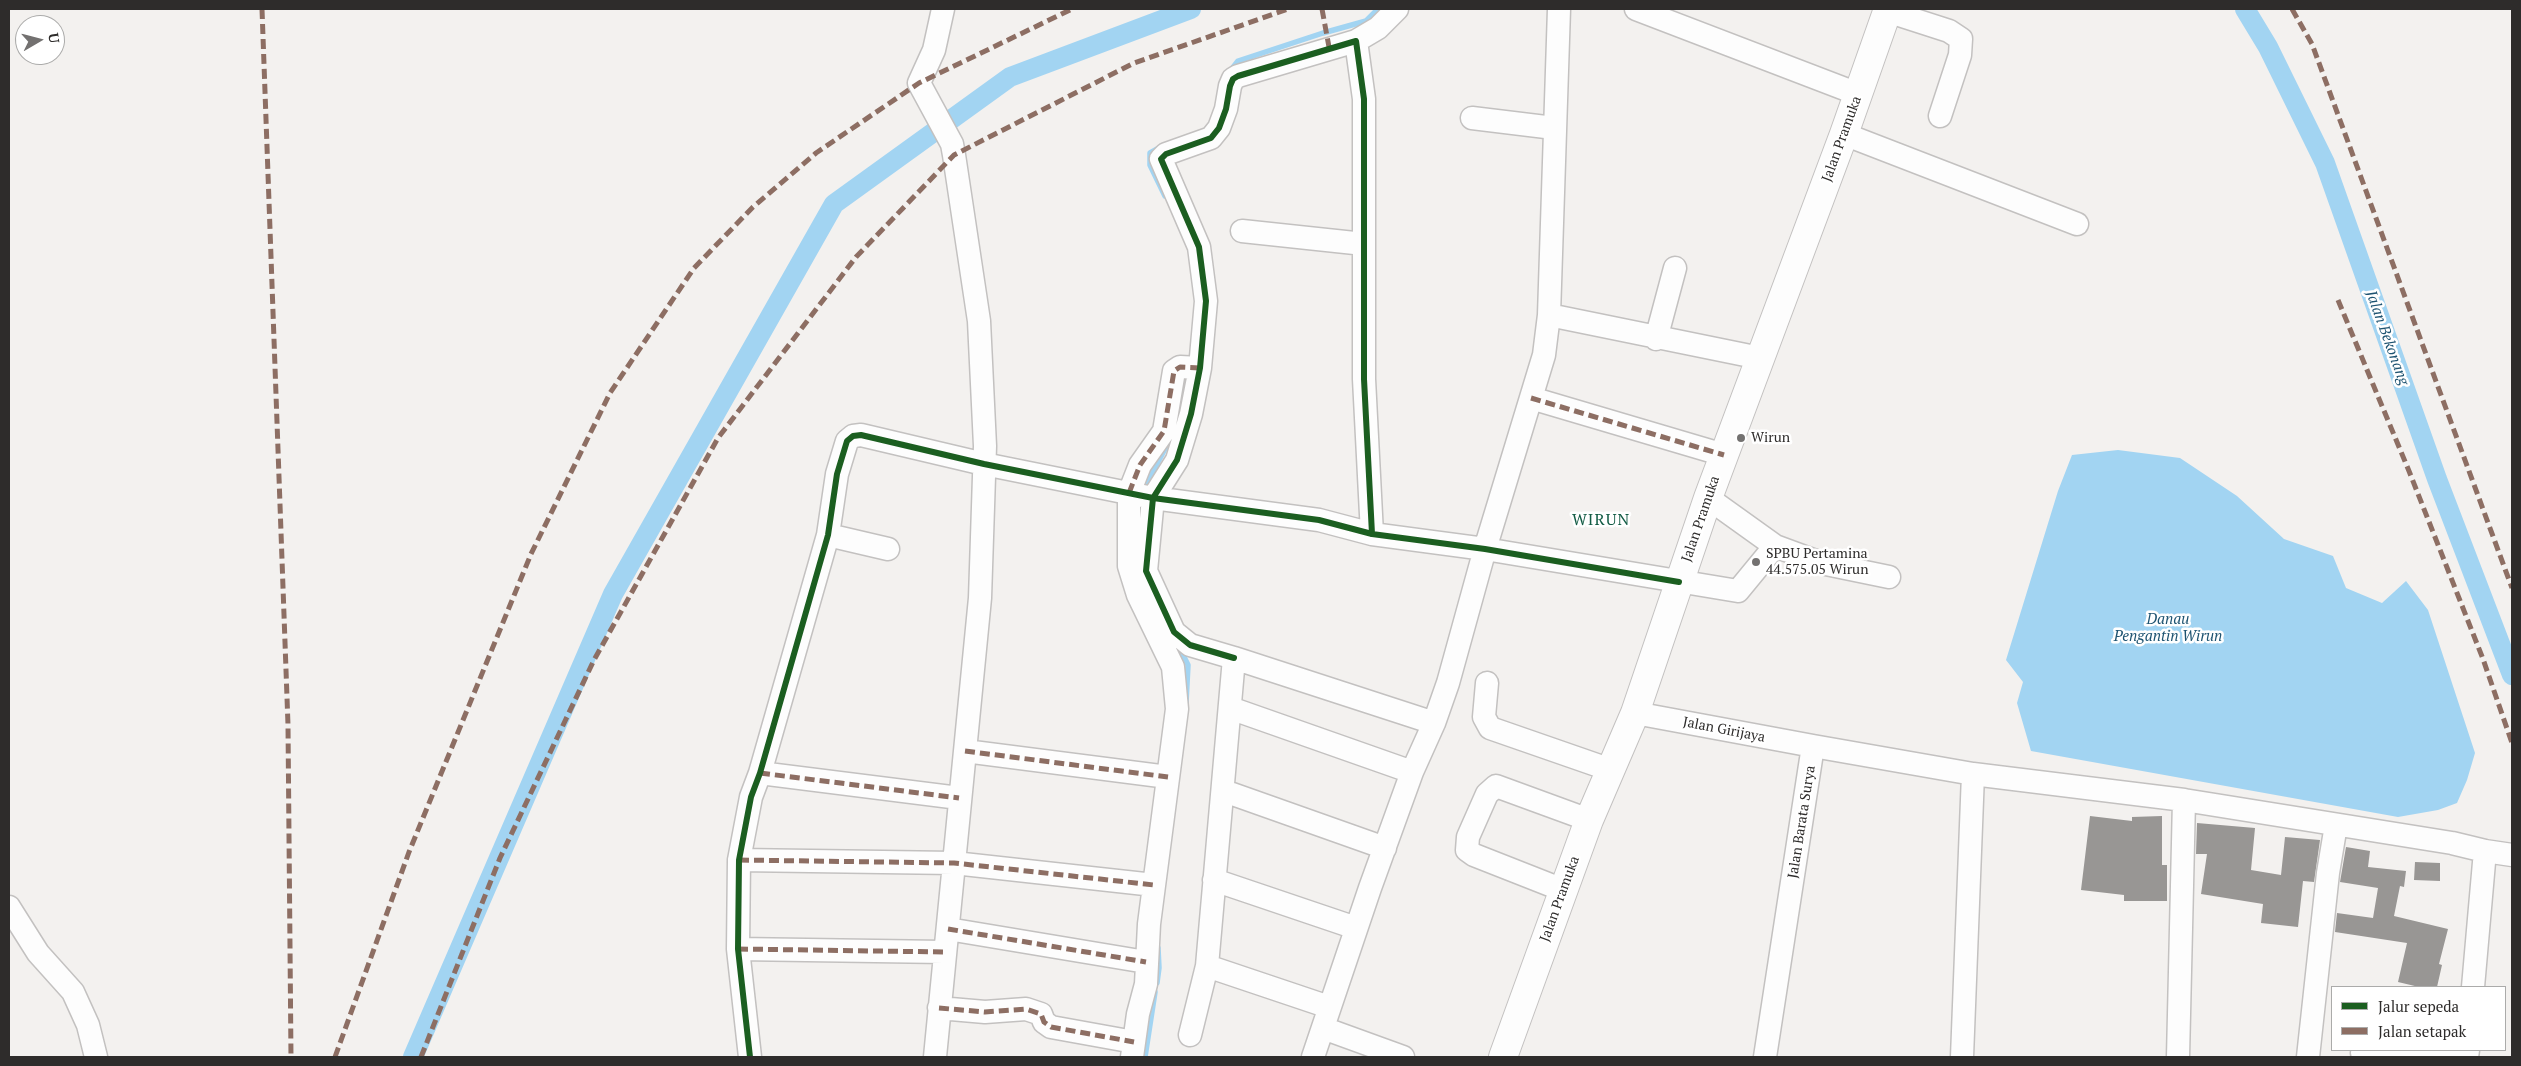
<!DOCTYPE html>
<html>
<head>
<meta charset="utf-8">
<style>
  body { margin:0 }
  #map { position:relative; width:2521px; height:1066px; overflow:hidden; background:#f3f1ef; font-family:"PT Serif",serif }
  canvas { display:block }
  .frame { position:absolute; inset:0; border:10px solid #2e2c2b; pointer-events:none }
  .legend { position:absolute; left:2331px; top:986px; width:175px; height:65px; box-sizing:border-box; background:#fff; border:1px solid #ababaa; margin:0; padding:6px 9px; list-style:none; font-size:15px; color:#2e2c2b }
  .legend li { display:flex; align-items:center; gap:10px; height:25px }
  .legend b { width:25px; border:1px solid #ababaa }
  .north { position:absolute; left:15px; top:15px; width:50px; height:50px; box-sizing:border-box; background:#fff; border:1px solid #ababaa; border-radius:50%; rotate:82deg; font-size:14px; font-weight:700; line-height:20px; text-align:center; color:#2e2c2b }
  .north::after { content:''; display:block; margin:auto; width:18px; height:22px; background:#737170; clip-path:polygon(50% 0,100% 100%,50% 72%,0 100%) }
</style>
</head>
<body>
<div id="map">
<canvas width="2521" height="1066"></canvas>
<div class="frame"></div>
<ul class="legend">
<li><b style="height:6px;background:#1b5e20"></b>Jalur sepeda</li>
<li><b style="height:6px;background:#8d6e63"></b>Jalan setapak</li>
</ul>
<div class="north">U</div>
</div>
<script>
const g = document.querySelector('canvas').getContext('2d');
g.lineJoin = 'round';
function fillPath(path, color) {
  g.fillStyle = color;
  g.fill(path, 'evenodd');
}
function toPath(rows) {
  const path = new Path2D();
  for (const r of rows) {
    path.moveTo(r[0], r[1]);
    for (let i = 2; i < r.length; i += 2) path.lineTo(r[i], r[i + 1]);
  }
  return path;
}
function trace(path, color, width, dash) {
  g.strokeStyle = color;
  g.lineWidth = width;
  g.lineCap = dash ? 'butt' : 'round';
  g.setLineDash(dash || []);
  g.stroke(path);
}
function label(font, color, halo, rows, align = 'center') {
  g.font = font + ' "PT Serif",serif';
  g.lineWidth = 5;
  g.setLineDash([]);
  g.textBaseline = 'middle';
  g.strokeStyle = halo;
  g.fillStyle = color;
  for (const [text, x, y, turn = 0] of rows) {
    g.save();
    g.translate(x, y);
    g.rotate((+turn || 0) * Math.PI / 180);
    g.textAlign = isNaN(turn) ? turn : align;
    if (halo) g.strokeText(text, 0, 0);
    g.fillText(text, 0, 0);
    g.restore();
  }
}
const water = toPath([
  [2118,450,2180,458,2237,496,2284,539,2333,556,2346,588,2382,603,2406,581,2428,610,2475,753,2467,780,2457,803,2438,810,2398,817,2031,751,2017,703,2023,682,2006,660,2058,491,2072,455]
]);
const stream = toPath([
  [1231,70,1238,61,1323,33,1366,21,1378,9],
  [1159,148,1150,153,1150,165,1165,196],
  [1177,415,1186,385],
  [1142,492,1167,445],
  [1179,647,1188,665,1186,703],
  [1157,983,1159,968,1158,948],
  [1145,1057,1155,992]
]);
const canal = toPath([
  [2245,9,2268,47,2325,163,2437,479,2512,675],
  [413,1057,613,594,834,204,1010,77,1191,9]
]);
const building = toPath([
  [2090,816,2132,821,2132,817,2162,816,2162,865,2167,865,2167,901,2124,901,2124,895,2081,890],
  [2197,823,2255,828,2251,870,2281,875,2285,837,2320,840,2314,882,2303,881,2298,927,2261,923,2263,904,2201,894,2207,854,2196,854],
  [2346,847,2370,851,2368,867,2406,871,2404,887,2400,886,2394,916,2448,929,2439,964,2442,965,2437,987,2419,987,2398,982,2407,943,2335,932,2337,913,2373,918,2378,888,2340,882],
  [2415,862,2440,863,2440,881,2414,880]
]);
const minor = toPath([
  [1636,9,1858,94],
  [1887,11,1949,31,1961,39,1960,55,1940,116],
  [1356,41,1378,28,1397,9],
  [1472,118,1554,128],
  [1844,134,2077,224],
  [1242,231,1364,244],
  [1549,315,1760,358],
  [1656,339,1675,268],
  [1531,398,1724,455],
  [828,535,888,549],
  [1775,546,1821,563,1889,577],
  [1234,658,1190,645,1174,632,1146,571,1153,498,1177,460,1191,414,1200,368,1206,301,1199,247,1161,159,1166,154,1211,138,1219,128,1226,109,1230,86,1233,79,1238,76,1356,41,1364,99,1364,379,1372,534],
  [1487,683,1484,717,1490,728,1611,770],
  [1230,708,1412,772],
  [1635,713,1813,746],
  [965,751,1168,777],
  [760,773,959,798],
  [1224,791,1385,848],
  [739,860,954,863,1154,885],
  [1214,880,1356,928],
  [1563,890,1474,855,1467,850,1468,837,1487,794,1496,786,1589,820],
  [9,907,38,953,73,992,88,1025,96,1057],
  [948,929,1146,962],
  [738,949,944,952],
  [1207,966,1329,1007],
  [2473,987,2485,851],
  [939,1008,985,1012,1026,1009,1041,1014,1044,1022,1051,1027,1134,1042],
  [1323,1028,1403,1057],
  [1190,1035,1207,966,1234,658,1434,723],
  [2362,1053,2448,1057],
  [750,1057,738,949,739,860,751,797,760,773,828,535,837,474,847,441,853,436,861,435,984,464,1153,498,1319,520,1372,534,1485,549,1738,591,1775,546,1708,498],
  [935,1057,980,598,985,446,979,321,954,155,952,144,919,83,934,50,943,9],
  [1132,1057,1138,1014,1146,984,1149,924,1177,709,1173,667,1138,595,1129,566,1129,493,1140,465,1164,431,1174,371,1180,367,1200,368],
  [1313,1057,1370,888,1412,772,1434,723,1448,683,1485,549,1544,355,1549,315,1559,9],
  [1765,1057,1813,746,1973,774,2184,800],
  [1962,1057,1973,774],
  [2178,1057,2184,800,2452,843,2485,851,2512,855],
  [2308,1057,2328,873,2336,825],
  [2467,1057,2468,1050]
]);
const major = toPath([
  [1503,1057,1589,820,1635,713,1708,498,1844,134,1888,9]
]);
const quiet = toPath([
  [262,9,288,725,291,1057],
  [1322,9,1329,47],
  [2292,9,2312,44,2512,588],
  [2338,300,2409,471,2483,659,2512,743],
  [1531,398,1724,455],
  [1129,493,1140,465,1164,431,1174,371,1180,367,1200,368],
  [965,751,1168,777],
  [760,773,959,798],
  [739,860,954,863,1154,885],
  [948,929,1146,962],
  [738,949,944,952],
  [939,1008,985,1012,1026,1009,1041,1014,1044,1022,1051,1027,1134,1042],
  [335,1057,409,852,531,554,610,393,694,268,753,207,816,153,919,83,1072,9],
  [421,1057,500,858,594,660,718,438,856,257,954,155,1134,63,1288,9]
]);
const cycleway = toPath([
  [1234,658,1190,645,1174,632,1146,571,1153,498,1177,460,1191,414,1200,368,1206,301,1199,247,1161,159,1166,154,1211,138,1219,128,1226,109,1230,86,1233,79,1238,76,1356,41,1364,99,1364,379,1372,534],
  [750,1057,738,949,739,860,751,797,760,773,828,535,837,474,847,441,853,436,861,435,984,464,1153,498,1319,520,1372,534,1485,549,1679,582]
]);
const markers = [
  [1741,438,5,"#737170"],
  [1756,562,5,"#737170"]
];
const streetNames = [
  ["Jalan Pramuka",1842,139,-70],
  ["Jalan Pramuka",1701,519,-71],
  ["Jalan Girijaya",1724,730,11],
  ["Jalan Barata Surya",1802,822,-81],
  ["Jalan Pramuka",1560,899,-70]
];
const poiNames = [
  ["Wirun",1751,438],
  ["SPBU Pertamina",1766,554],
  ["44.575.05 Wirun",1766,570]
];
const waterNames = [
  ["Jalan Bekonang",2387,338,70],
  ["Danau",2168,620],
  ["Pengantin Wirun",2168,637]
];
const quarterNames = [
  ["WIRUN",1601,520]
];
fillPath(water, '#a2d4f2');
trace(stream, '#a2d4f2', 5.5);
trace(canal, '#a2d4f2', 20);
fillPath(building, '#989694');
trace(minor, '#c3c1c0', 25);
trace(major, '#c3c1c0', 30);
trace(minor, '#fdfdfd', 22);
trace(major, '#fdfdfd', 28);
trace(quiet, '#8d6e63', 5, [10, 5]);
trace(cycleway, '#1b5e20', 6);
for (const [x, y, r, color] of markers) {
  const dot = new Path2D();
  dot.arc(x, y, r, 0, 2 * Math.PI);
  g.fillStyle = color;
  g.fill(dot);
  trace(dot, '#fff', 2);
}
label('14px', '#2e2c2b', '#fff', streetNames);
label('14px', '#2e2c2b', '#fff', poiNames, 'left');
label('italic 15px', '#1d5371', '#fff', waterNames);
g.letterSpacing = '1px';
label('16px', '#135c45', '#fff', quarterNames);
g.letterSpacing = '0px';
</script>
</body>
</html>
